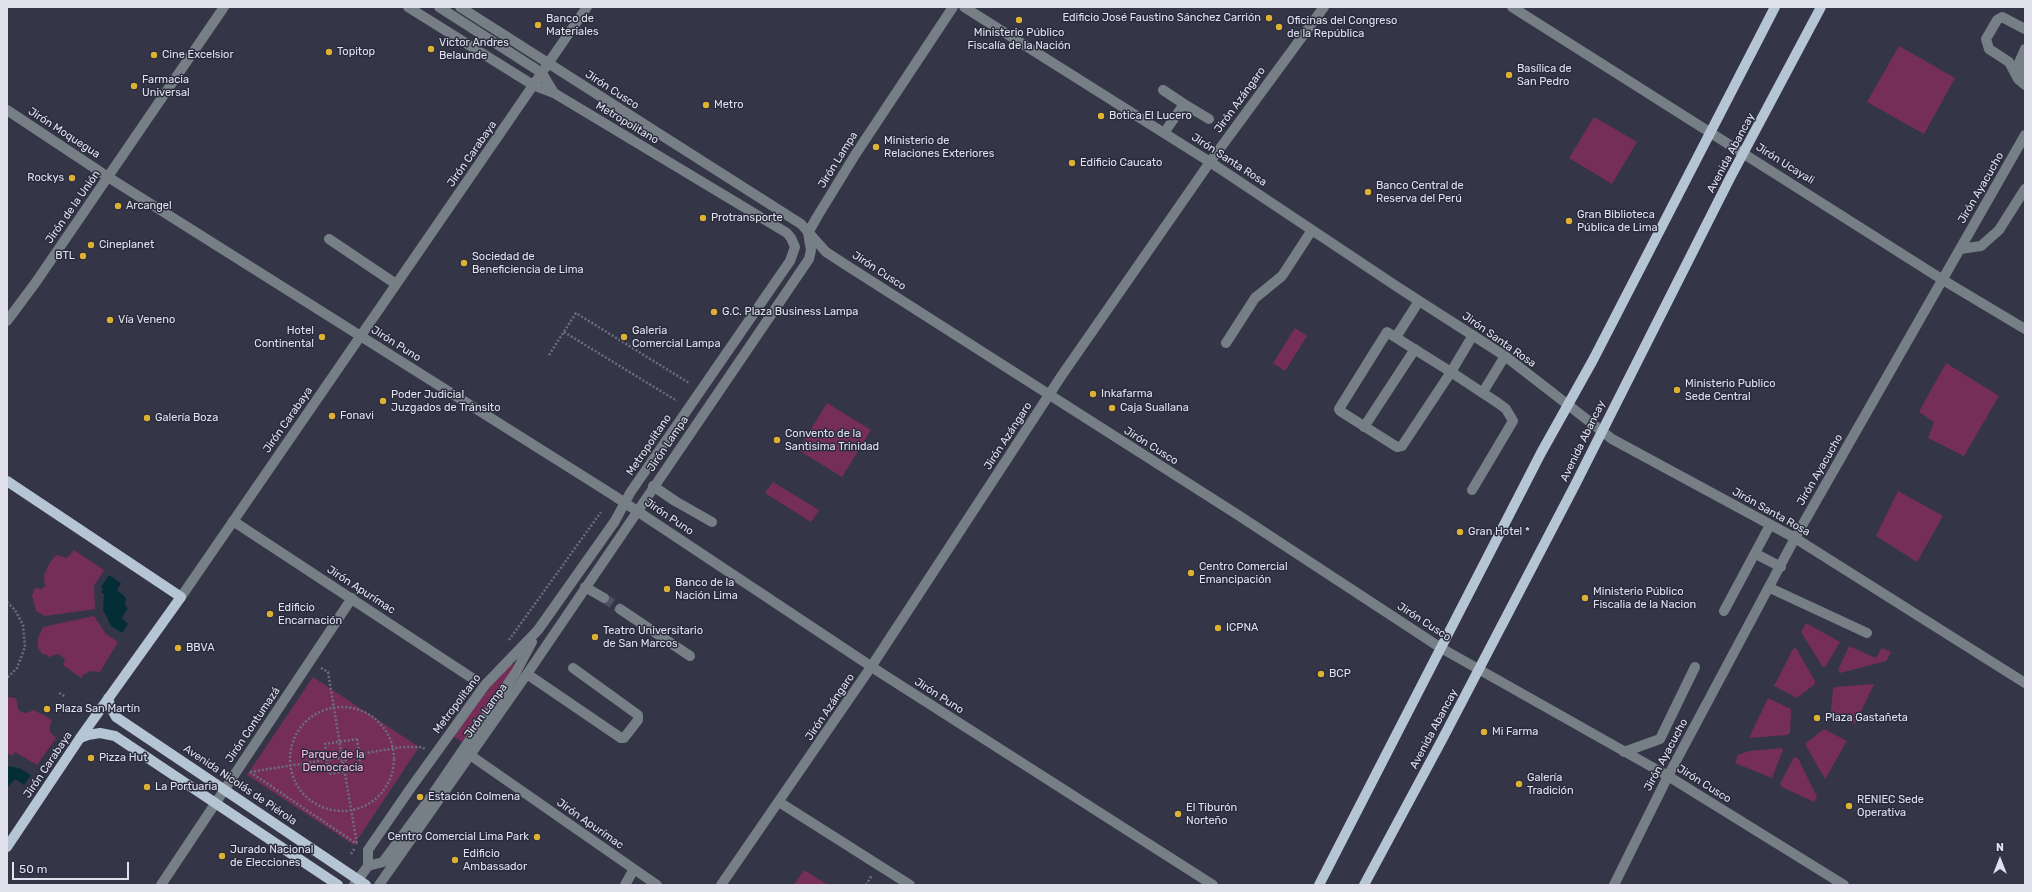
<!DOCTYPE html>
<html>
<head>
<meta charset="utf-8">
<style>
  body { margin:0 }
  #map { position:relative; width:2032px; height:892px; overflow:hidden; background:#343648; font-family:Rubik,sans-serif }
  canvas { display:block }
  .frame { position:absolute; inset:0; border:8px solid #e0e1ed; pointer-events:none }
  .north { position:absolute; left:1980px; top:840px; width:40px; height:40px; -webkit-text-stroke:3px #2a2c3e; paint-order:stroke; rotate:0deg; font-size:11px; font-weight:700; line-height:16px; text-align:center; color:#e0e1ed }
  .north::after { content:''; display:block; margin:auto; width:14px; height:18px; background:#e0e1ed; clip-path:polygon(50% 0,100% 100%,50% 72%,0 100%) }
  .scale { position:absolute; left:12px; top:862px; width:117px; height:18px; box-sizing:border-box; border:2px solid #e0e1ed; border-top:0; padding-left:5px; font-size:12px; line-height:14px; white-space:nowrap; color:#e0e1ed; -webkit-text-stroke:3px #2a2c3e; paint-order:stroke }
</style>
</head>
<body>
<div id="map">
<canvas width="2032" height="892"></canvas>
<div class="frame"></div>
<div class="north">N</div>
<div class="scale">50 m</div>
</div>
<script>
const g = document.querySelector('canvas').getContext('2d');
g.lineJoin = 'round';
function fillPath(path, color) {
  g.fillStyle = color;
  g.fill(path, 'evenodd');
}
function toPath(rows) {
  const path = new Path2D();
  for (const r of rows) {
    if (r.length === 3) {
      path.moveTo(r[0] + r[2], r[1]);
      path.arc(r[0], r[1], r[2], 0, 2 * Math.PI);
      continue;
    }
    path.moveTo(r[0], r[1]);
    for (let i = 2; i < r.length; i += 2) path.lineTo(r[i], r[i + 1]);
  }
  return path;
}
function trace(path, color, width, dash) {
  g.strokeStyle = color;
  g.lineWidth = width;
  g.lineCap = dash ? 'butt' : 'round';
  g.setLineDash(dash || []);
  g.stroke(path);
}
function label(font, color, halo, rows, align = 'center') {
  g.font = font + ' Rubik,sans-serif';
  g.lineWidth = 3;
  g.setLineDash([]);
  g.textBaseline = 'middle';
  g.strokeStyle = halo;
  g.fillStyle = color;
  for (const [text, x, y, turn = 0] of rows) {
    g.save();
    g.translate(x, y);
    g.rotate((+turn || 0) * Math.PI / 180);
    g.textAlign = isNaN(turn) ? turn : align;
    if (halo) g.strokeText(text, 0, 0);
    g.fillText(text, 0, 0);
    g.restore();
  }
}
const green = toPath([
  [1899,46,1955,78,1924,134,1867,102],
  [1594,117,1637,142,1612,184,1569,158],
  [1295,328,1307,336,1285,371,1273,363],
  [1946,363,1999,396,1964,456,1928,438,1934,422,1919,412],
  [827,403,871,430,842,477,798,450],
  [773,482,819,510,811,522,765,493],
  [1898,491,1943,516,1917,562,1876,536],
  [74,550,104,570,94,586,95,609,45,616,36,611,32,595,35,588,41,589,45,586,44,575,49,564,56,555,67,558],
  [94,616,106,634,118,642,100,672,90,671,83,675,81,678,63,665,65,660,63,657,58,654,49,657,45,654,43,655,38,648,38,638,43,627],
  [1806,623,1840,642,1825,667,1822,666,1801,632],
  [1849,646,1876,658,1882,648,1891,652,1886,661,1840,673,1838,670],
  [1796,648,1815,681,1815,684,1797,698,1774,686,1793,649],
  [512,662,514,666,502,687,462,742,453,736,494,682],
  [313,677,419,747,354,845,247,775],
  [1874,684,1855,724,1831,712,1833,689,1835,687],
  [7,697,16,698,18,709,21,712,26,713,34,710,52,720,50,725,50,732,56,738,37,765,15,752,12,756,7,753],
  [1768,698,1791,709,1790,733,1787,735,1749,738],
  [1824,729,1847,741,1825,779,1806,746,1806,743],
  [1782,748,1783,750,1772,778,1735,763,1738,755,1749,751],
  [1794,757,1798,758,1817,797,1814,802,1782,787,1780,784],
  [804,870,828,885,794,885]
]);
const water = toPath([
  [109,575,121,583,117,590,126,598,125,605,128,608,122,618,128,624,122,633,111,626,103,610,104,594,101,592,103,589,101,587],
  [7,766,19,768,31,775,24,785,15,779,7,788]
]);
const minorTunnel = toPath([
  [604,598,620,609]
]);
const path = toPath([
  [564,332,677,401],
  [549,355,576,313,689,383],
  [7,602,15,610,23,625,25,647,17,668,7,678],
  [509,640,601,512],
  [321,668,328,672,341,751],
  [59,693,66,697],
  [342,759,52],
  [357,739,361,769,329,774,325,744,357,739],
  [343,756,5],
  [348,756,402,747,422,747,425,749],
  [343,762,357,844],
  [250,772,357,844],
  [250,772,338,758],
  [351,854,355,848],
  [866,885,872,875]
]);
const minor = toPath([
  [439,7,542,73,554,93],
  [460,7,801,224,826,252,846,265,1238,515,1441,648,1668,776,1844,885],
  [964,7,1210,162,1399,288,1505,356,1612,439,1795,538,2025,683],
  [1512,7,1943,280,2025,329],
  [2025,29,2002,17,1997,20,1986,39,1989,49,2009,62,2018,79,2025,85],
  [2025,49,2018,65,2025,76],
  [1163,90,1184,104,1164,133],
  [1184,104,1209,119],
  [7,110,108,177,613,495,881,673,1213,885],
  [329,239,396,284],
  [1960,249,1981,246,1999,230,2025,189],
  [7,321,36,282,224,7],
  [1387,332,1451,372,1402,446,1397,447,1340,411,1339,409,1387,332],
  [1396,337,1419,301],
  [1226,343,1255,298,1282,276,1312,230],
  [1483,392,1505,356],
  [1364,427,1415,349],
  [653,486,675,501,712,522],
  [1472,490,1513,421,1506,409,1498,403,1451,372,1473,335],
  [233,521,475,680],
  [1756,554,1781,567],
  [585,587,604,598],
  [1770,588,1867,633],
  [181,597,587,7],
  [620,609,690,656],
  [1724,611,1770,525],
  [527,674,621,738,624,738,638,720,638,715,573,668],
  [1624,752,1660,739,1695,667],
  [470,755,657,885],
  [779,802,910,885],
  [368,866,383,862,428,801,516,672,532,642],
  [161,885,352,598],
  [354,885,368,866,368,850,410,789,485,685,538,630,615,521,630,493,790,261,795,247,791,238,787,233,554,93,533,85,408,7],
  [379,885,527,674,809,259,811,250,808,233,817,217,855,155,953,7],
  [625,885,634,869],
  [721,885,871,667,1062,375,1210,162,1324,7],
  [1614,885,1668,776,1795,538,2025,135]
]);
const major = toPath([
  [7,481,181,597,80,738,7,847],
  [108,698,111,708,116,717,366,885],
  [80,738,88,735,100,733,115,736,338,885],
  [1319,885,1541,453,1593,360,1775,7],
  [1364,885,1443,738,1575,485,1730,178,1821,7]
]);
const markers = [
  [1269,18,4,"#deb133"],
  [1019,20,4,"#deb133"],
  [538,25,4,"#deb133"],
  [1279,27,4,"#deb133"],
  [431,49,4,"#deb133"],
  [329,52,4,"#deb133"],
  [154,55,4,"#deb133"],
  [1509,75,4,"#deb133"],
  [134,86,4,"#deb133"],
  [706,105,4,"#deb133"],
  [1101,116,4,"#deb133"],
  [876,147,4,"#deb133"],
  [1072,163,4,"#deb133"],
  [72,178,4,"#deb133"],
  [1368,192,4,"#deb133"],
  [118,206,4,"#deb133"],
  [703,218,4,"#deb133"],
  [1569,221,4,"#deb133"],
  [91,245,4,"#deb133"],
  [83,256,4,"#deb133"],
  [464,263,4,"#deb133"],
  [714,312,4,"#deb133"],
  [110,320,4,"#deb133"],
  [322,337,4,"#deb133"],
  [624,337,4,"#deb133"],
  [1677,390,4,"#deb133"],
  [1093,394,4,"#deb133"],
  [383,401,4,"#deb133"],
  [1112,408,4,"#deb133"],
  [332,416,4,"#deb133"],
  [147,418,4,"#deb133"],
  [777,440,4,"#deb133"],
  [1460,532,4,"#deb133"],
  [1191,573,4,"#deb133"],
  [667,589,4,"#deb133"],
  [1585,598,4,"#deb133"],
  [270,614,4,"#deb133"],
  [1218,628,4,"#deb133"],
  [595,637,4,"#deb133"],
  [178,648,4,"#deb133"],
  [1321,674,4,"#deb133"],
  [47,709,4,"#deb133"],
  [1817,718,4,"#deb133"],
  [1484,732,4,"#deb133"],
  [91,758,4,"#deb133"],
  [1519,784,4,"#deb133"],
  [147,787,4,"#deb133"],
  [420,797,4,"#deb133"],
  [1849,806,4,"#deb133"],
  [1178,814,4,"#deb133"],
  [537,837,4,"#deb133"],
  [222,856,4,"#deb133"],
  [455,860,4,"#deb133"]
];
const poiNames = [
  ["Edificio José Faustino Sánchez Carrión",1261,18,"right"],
  ["Banco de",546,19],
  ["Materiales",546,32],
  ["Oficinas del Congreso",1287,21],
  ["de la República",1287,34],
  ["Ministerio Público",1019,33,"center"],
  ["Fiscalía de la Nación",1019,46,"center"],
  ["Victor Andres",439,43],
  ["Belaunde",439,56],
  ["Topitop",337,52],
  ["Cine Excelsior",162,55],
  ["Basílica de",1517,69],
  ["San Pedro",1517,82],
  ["Farmacia",142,80],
  ["Universal",142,93],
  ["Metro",714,105],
  ["Botica El Lucero",1109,116],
  ["Ministerio de",884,141],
  ["Relaciones Exteriores",884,154],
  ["Edificio Caucato",1080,163],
  ["Rockys",64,178,"right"],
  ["Banco Central de",1376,186],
  ["Reserva del Perú",1376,199],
  ["Arcangel",126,206],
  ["Gran Biblioteca",1577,215],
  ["Pública de Lima",1577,228],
  ["Protransporte",711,218],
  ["Cineplanet",99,245],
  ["BTL",75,256,"right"],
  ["Sociedad de",472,257],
  ["Beneficiencia de Lima",472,270],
  ["G.C. Plaza Business Lampa",722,312],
  ["Vía Veneno",118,320],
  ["Hotel",314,331,"right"],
  ["Continental",314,344,"right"],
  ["Galeria",632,331],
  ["Comercial Lampa",632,344],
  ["Ministerio Publico",1685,384],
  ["Sede Central",1685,397],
  ["Inkafarma",1101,394],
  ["Poder Judicial",391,395],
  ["Juzgados de Tránsito",391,408],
  ["Caja Suallana",1120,408],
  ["Fonavi",340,416],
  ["Galería Boza",155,418],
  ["Convento de la",785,434],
  ["Santisima Trinidad",785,447],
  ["Gran Hotel *",1468,532],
  ["Centro Comercial",1199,567],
  ["Emancipación",1199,580],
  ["Banco de la",675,583],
  ["Nación Lima",675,596],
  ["Ministerio Público",1593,592],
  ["Fiscalia de la Nacion",1593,605],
  ["Edificio",278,608],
  ["Encarnación",278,621],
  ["ICPNA",1226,628],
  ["Teatro Universitario",603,631],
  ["de San Marcos",603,644],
  ["BBVA",186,648],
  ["BCP",1329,674],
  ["Plaza San Martín",55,709],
  ["Plaza Gastañeta",1825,718],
  ["Mi Farma",1492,732],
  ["Pizza Hut",99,758],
  ["Galería",1527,778],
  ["Tradición",1527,791],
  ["La Portuaria",155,787],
  ["Estación Colmena",428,797],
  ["RENIEC Sede",1857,800],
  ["Operativa",1857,813],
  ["El Tiburón",1186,808],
  ["Norteño",1186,821],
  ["Centro Comercial Lima Park",529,837,"right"],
  ["Jurado Nacional",230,850],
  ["de Elecciones",230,863],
  ["Edificio",463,854],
  ["Ambassador",463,867]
];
const streetNames = [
  ["Jirón Cusco",612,90,33],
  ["Jirón Azángaro",1240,100,-54],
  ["Metropolitano",627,123,31],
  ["Jirón Moquegua",64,133,33],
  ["Avenida Abancay",1731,153,-62],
  ["Jirón Carabaya",472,154,-55],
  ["Jirón Lampa",838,160,-58],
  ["Jirón Santa Rosa",1229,160,33],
  ["Jirón Ucayali",1785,164,32],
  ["Jirón Ayacucho",1981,188,-60],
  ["Jirón de la Unión",73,207,-55],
  ["Jirón Cusco",879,271,33],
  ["Jirón Santa Rosa",1499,340,35],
  ["Jirón Puno",396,344,32],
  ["Jirón Carabaya",288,420,-55],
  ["Jirón Azángaro",1008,436,-57],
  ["Avenida Abancay",1583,441,-64],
  ["Jirón Lampa",668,444,-56],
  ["Metropolitano",649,445,-56],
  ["Jirón Cusco",1151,446,32],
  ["Jirón Ayacucho",1820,470,-60],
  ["Jirón Santa Rosa",1771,512,29],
  ["Jirón Puno",669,517,34],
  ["Jirón Apurímac",361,590,33],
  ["Jirón Cusco",1424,622,33],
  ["Jirón Puno",939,696,33],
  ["Metropolitano",457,704,-53],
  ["Jirón Azángaro",830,707,-56],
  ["Jirón Lampa",486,711,-54],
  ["Jirón Contumazá",253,725,-56],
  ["Avenida Abancay",1434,729,-62],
  ["Jirón Ayacucho",1666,755,-62],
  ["Jirón Carabaya",48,765,-56],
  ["Jirón Cusco",1704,784,32],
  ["Avenida Nicolás de Piérola",240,785,34],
  ["Jirón Apurímac",590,824,35]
];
const parkNames = [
  ["Parque de la",333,755],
  ["Democracia",333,768]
];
fillPath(green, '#752e58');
fillPath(water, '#032e36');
trace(minorTunnel, '#4e5061', 10, [10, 5]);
trace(path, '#6c6e7e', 2.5, [2, 2]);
trace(minor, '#777f86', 10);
trace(major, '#b5c5d3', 10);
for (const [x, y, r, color] of markers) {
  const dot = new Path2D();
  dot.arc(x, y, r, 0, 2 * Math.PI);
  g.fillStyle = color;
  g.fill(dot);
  trace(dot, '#2a2c3e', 1.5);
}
label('11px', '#e0e1ed', '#2a2c3e', poiNames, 'left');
label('11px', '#e0e1ed', '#2a2c3e', streetNames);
label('11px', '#fcbadc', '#2a2c3e', parkNames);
</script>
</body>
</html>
